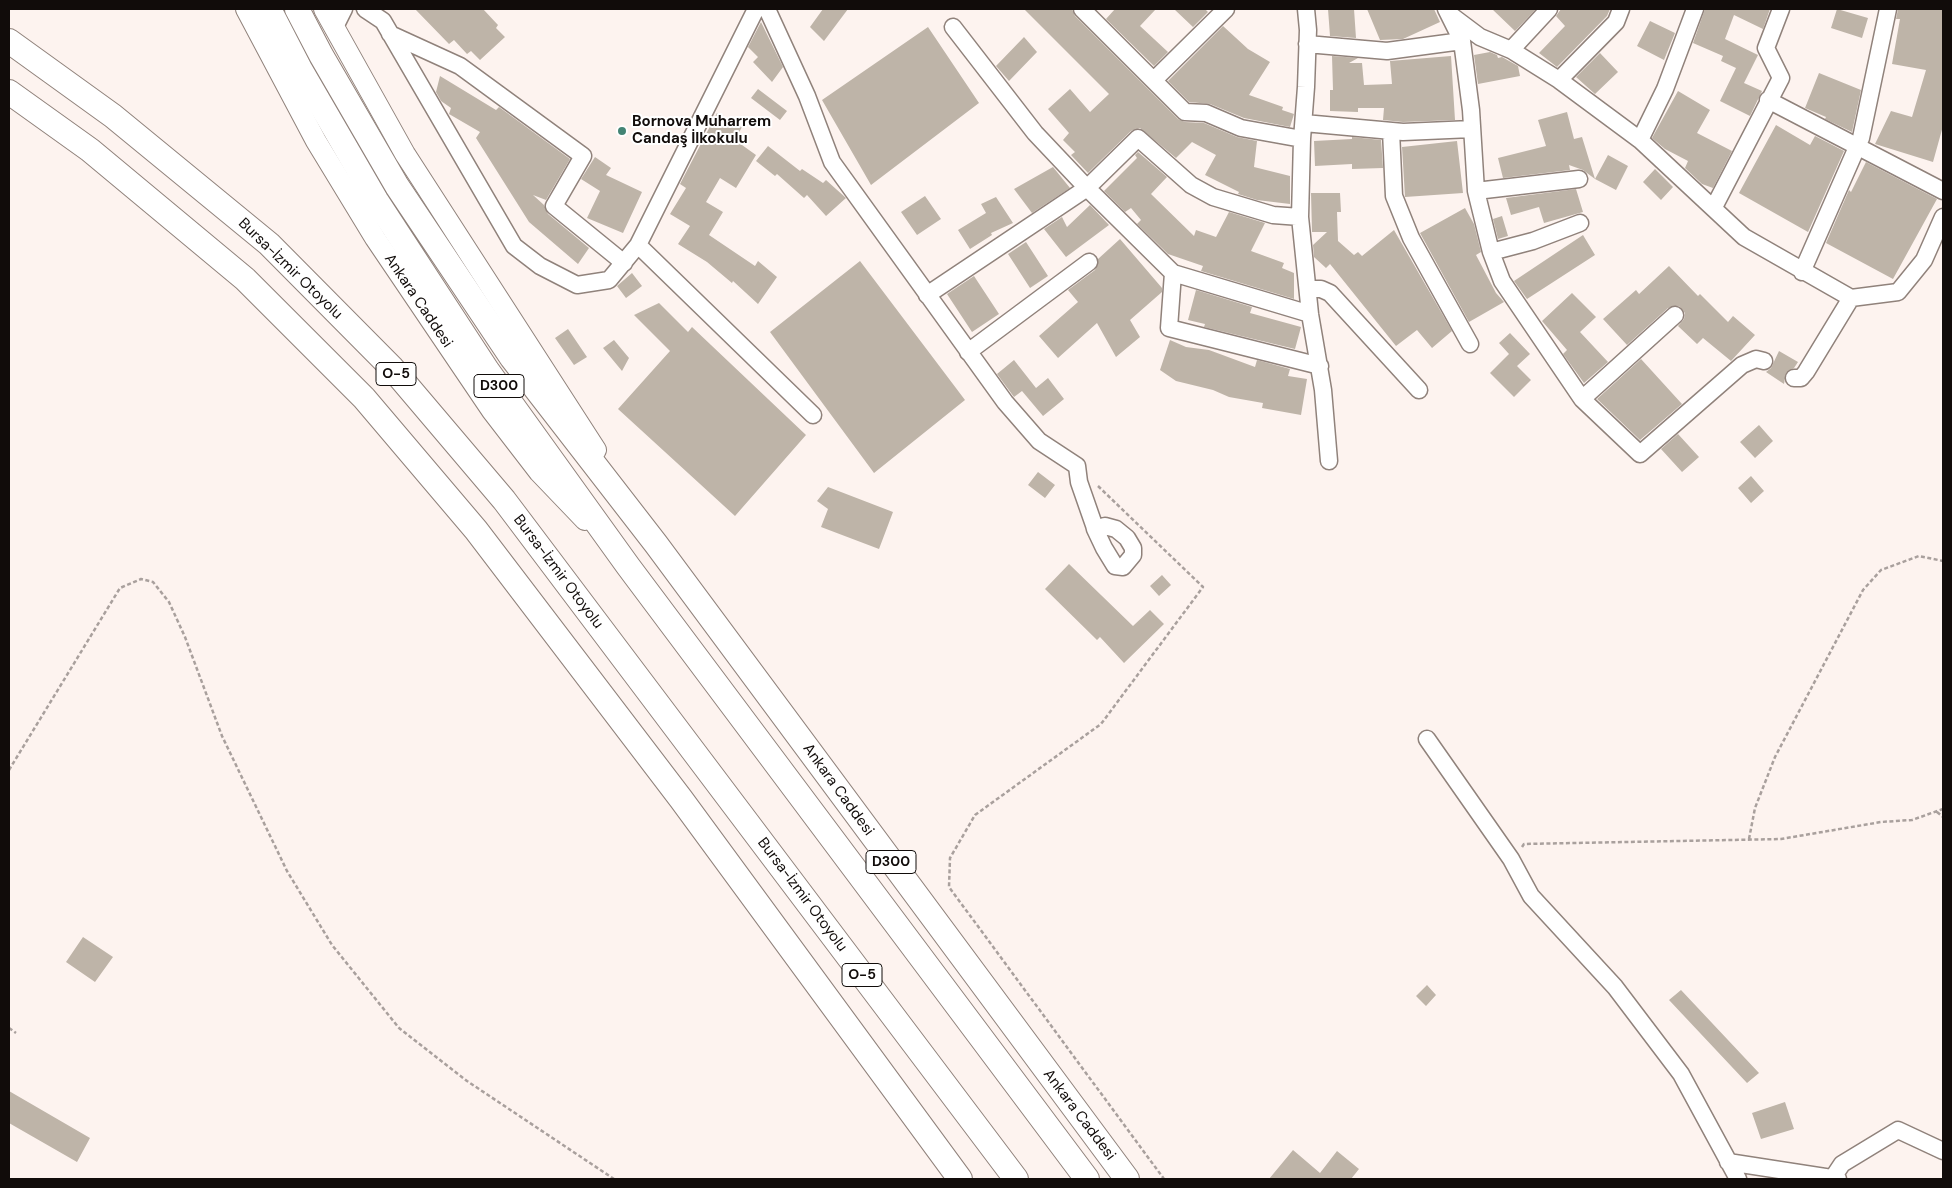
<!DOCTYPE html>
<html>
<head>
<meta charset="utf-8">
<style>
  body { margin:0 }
  #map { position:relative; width:1952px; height:1188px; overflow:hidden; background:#fdf3ef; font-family:"DM Sans",sans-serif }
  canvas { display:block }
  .frame { position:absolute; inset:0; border:10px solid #110c0a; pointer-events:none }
</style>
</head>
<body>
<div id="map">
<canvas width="1952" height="1188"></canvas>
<div class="frame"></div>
</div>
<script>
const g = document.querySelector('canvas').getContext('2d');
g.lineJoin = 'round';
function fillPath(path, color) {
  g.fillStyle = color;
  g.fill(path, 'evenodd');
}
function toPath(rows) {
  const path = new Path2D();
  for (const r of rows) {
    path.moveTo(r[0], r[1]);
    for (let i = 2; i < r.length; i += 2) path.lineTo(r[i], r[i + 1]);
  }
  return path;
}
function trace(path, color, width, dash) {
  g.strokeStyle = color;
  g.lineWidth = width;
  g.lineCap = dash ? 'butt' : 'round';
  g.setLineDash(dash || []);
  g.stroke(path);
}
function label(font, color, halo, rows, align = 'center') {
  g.font = font + ' "DM Sans",sans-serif';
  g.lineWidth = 4;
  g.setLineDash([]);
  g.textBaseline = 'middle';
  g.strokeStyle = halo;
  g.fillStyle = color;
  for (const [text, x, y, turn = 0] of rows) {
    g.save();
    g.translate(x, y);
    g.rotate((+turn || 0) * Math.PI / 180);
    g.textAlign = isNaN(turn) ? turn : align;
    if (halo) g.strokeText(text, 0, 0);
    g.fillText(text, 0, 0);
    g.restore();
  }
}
const building = toPath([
  [415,9,483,9,498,25,496,28,505,37,480,60,471,51,467,54,454,40,449,44],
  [823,9,848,9,824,41,810,27],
  [1024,9,1072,9,1075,16,1178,119,1185,122,1204,123,1237,137,1257,141,1254,167,1290,176,1290,204,1257,200,1238,194,1239,192,1205,175,1216,155,1192,142,1176,158,1140,128,1131,131,1088,173,1071,155,1075,152,1063,140,1069,133,1048,109,1070,89,1090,112,1109,94],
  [1115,9,1156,9,1140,26,1168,52,1154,66,1106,19],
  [1174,9,1205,9,1208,12,1193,27],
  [1328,9,1354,9,1356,38,1330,36],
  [1367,9,1434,9,1440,22,1403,39,1380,40],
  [1492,9,1536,9,1515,31],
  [1561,9,1610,9,1607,16,1557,67,1539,53,1565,26,1556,16],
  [1705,9,1770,9,1763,29,1734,15,1725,39,1758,55,1744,83,1762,91,1750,116,1720,101,1736,68,1721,61,1723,56,1693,43],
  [1837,9,1868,18,1862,38,1831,28],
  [1898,9,1943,9,1943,126,1933,162,1875,144,1891,111,1912,117,1926,70,1892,64,1900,19,1896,19],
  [1650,21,1675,33,1664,60,1637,46],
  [761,22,783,67,772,82,753,62,758,57,748,47],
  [1223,26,1248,49,1270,62,1249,95,1283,107,1282,110,1294,114,1290,127,1244,118,1210,104,1189,102,1168,81],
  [928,27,979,103,871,185,822,100],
  [1024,37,1037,52,1009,81,996,66],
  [1490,52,1497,55,1498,58,1502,57,1518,66,1520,76,1478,84,1474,55],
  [1600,53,1618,72,1595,94,1576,77],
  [1332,56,1358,58,1349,63,1362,63,1364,85,1392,84,1390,61,1451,56,1455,120,1403,122,1383,120,1384,108,1358,108,1358,112,1330,111,1330,90,1333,90],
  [1819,73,1861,90,1852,132,1825,119,1826,117,1805,108],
  [440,76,496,110,499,107,570,159,546,200,533,195,544,205,548,214,589,248,578,264,529,222,476,138,480,132,449,114,451,108,441,101,436,92],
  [758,89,787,111,780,120,751,98],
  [1678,91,1710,110,1697,133,1732,151,1713,188,1702,184,1685,168,1688,161,1665,149,1652,138],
  [1567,112,1574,139,1582,137,1595,179,1583,170,1569,165,1570,170,1503,178,1498,158,1546,146,1538,120],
  [717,113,742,127,735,140,756,155,736,188,720,178,706,202,723,212,709,235,755,266,758,261,777,277,758,304,733,281,732,283,707,262,678,244,690,226,670,214,686,188,680,184],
  [1776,125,1810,145,1815,136,1844,151,1808,232,1739,193],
  [1352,137,1381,140,1383,168,1352,169,1352,164,1315,166,1314,141,1352,139],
  [1457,141,1463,193,1405,197,1402,147],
  [768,146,800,171,802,169,823,183,826,180,846,198,826,216,807,195,804,198,777,174,775,176,756,161],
  [1138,152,1167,177,1151,194,1194,236,1196,230,1216,237,1229,212,1265,223,1251,251,1284,263,1282,268,1294,273,1294,299,1201,271,1203,266,1168,254,1137,224,1141,220,1131,208,1125,212,1104,191,1137,158,1135,155],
  [1608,155,1628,166,1616,190,1595,179],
  [595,157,611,168,606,175,642,192,623,233,587,218,600,191,581,179],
  [1866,162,1937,199,1893,279,1826,243,1849,190,1851,192],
  [1053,167,1070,188,1032,213,1014,189],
  [1655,169,1673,187,1661,200,1643,182],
  [1576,189,1583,212,1544,223,1539,207,1511,215,1506,198],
  [1311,193,1340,193,1341,212,1337,212,1338,241,1354,255,1358,252,1362,256,1394,230,1452,331,1432,348,1417,330,1396,346,1330,264,1326,268,1314,257,1313,245,1327,232,1312,232],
  [925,196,941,219,917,235,901,212],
  [996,197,1013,223,991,233,992,235,970,249,958,230,986,213,981,204],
  [1090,205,1109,225,1066,257,1044,229,1062,217,1067,227],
  [1465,208,1474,224,1481,252,1476,255,1496,293,1504,302,1469,322,1420,233],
  [1502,216,1508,236,1498,239,1493,219],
  [1583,235,1595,255,1527,299,1514,281],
  [1120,239,1162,288,1162,292,1130,320,1140,337,1116,357,1097,323,1058,358,1039,336,1078,302,1068,290,1095,270,1098,259],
  [1026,242,1048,276,1030,288,1008,254],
  [860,261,965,400,874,473,770,332],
  [1669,266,1698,296,1700,294,1728,322,1733,316,1755,335,1731,361,1703,338,1697,344,1678,326,1684,319,1685,313,1679,306,1668,308,1627,345,1603,319,1636,290,1639,294],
  [632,273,642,286,626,298,617,286],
  [974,276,999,314,972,332,947,294],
  [1196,290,1252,307,1250,313,1301,327,1295,349,1204,327,1205,324,1188,320],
  [1572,293,1596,317,1580,332,1608,362,1584,383,1563,354,1567,350,1542,321],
  [659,303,688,332,692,327,806,435,735,516,618,409,670,351,634,315],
  [568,329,587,357,574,365,555,338],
  [1510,333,1530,354,1517,366,1531,380,1514,397,1490,373,1509,354,1499,343],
  [614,340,629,358,622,371,603,348],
  [1170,340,1186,347,1209,350,1255,367,1257,360,1290,369,1288,376,1307,379,1301,415,1262,408,1263,403,1229,397,1213,390,1176,381,1160,370],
  [1779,351,1798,362,1794,368,1786,373,1784,384,1766,372,1771,368],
  [1641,359,1682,404,1640,440,1597,399],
  [1014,360,1036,388,1048,378,1064,399,1043,416,1022,391,1014,397,997,374],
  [1759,425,1773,441,1755,458,1740,442],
  [1678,434,1699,457,1682,472,1661,449],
  [1038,472,1055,485,1045,498,1028,485],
  [1751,476,1764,491,1751,503,1738,488],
  [828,487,893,512,879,549,821,527,828,509,817,501],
  [1069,564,1133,626,1150,610,1164,624,1124,663,1100,637,1097,640,1045,589],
  [1162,575,1171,585,1159,596,1150,586],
  [83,937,113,957,95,982,66,962],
  [1427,985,1436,995,1426,1006,1416,996],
  [1681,990,1759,1073,1747,1083,1669,1000],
  [9,1091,90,1138,77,1162,9,1123],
  [1785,1102,1794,1129,1761,1139,1752,1113],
  [1293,1150,1320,1173,1337,1151,1359,1169,1351,1179,1269,1179]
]);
const path = toPath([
  [1098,486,1203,587,1101,724,975,815,950,858,949,887,1164,1179],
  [9,770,120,588,141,579,153,582,169,602,185,637,222,736,287,871,332,945,399,1028,467,1081,614,1179],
  [1937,812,1943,817],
  [1749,839,1755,808,1775,757,1863,590,1881,570,1919,556,1943,561],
  [1522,847,1524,844,1781,839,1881,822,1912,820,1943,809],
  [9,1028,16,1033]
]);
const minor = toPath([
  [365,9,383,21,514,246,540,266,577,285,609,280,638,245,756,9],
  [767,9,807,96,832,162,1005,402,1039,441,1077,466,1079,482,1094,525,1095,529,1104,548,1115,566,1123,567,1133,555,1133,548,1127,538,1116,529,1105,526,1095,529],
  [1082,9,1185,112,1206,113,1241,128,1302,139],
  [1306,9,1308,30,1306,87,1302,139,1300,217,1310,314,1323,390,1329,461],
  [1446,9,1462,41,1471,110,1476,191,1491,252,1502,281,1582,399,1640,454,1742,365,1756,359,1764,361],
  [1695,9,1665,89,1640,140,1744,237,1851,298,1898,292,1924,260,1943,217],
  [1452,16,1480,37,1511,50,1559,80,1640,140],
  [953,27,1035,133,1087,188,1173,273,1310,314],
  [334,29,344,9],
  [390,34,460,66,583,156,554,206,624,263],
  [1307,44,1387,51,1462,41],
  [1511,50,1549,9],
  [1154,80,1226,9],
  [1559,80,1616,22,1621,9],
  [1768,100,1943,191],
  [1304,123,1403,132,1472,129],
  [1391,131,1394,196,1411,238,1470,344],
  [1476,191,1579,179],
  [1714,207,1781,78,1766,48,1781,9],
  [638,245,813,415],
  [1491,252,1533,241,1580,223],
  [1802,272,1861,138,1888,9],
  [1173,273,1169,328,1320,366],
  [1308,289,1321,289,1330,293,1419,390],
  [927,295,1087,188,1138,138,1191,185,1213,197,1273,215,1300,217],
  [968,352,1089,262],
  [1794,378,1801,378,1806,372,1851,298],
  [1582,399,1675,315],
  [1427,739,1511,859,1531,896,1615,987,1681,1074,1738,1179],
  [1728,1162,1838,1179],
  [1832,1179,1842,1164,1898,1130,1943,1151]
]);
const major = toPath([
  [246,9,316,141,375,238,492,411,539,472,585,520],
  [324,9,405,154,596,450]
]);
const highway = toPath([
  [269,9,300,69,376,200,487,370,628,566,1087,1179],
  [297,9,321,55,397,186,512,358,656,544,1127,1179],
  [9,41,113,116,269,244,392,368,504,500,1016,1179],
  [9,92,90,150,245,279,364,398,476,530,681,799,960,1179]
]);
const markers = [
  [622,131,5,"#438474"]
];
const shields = [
  [396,374,40],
  [499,386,50],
  [891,862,50],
  [862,975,40]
];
const shieldNames = [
  ["O-5",396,374],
  ["D300",499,386],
  ["D300",891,862],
  ["O-5",862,975]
];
const poiNames = [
  ["Bornova Muharrem",632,122],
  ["Candaş İlkokulu",632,139]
];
const streetNames = [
  ["Bursa-İzmir Otoyolu",290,269,44],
  ["Ankara Caddesi",418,301,56],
  ["Bursa-İzmir Otoyolu",558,572,53],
  ["Ankara Caddesi",838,790,54],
  ["Bursa-İzmir Otoyolu",802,895,53],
  ["Ankara Caddesi",1079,1115,53]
];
fillPath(building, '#beb4a8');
trace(minor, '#90827b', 19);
trace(major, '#90827b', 22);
trace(highway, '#90827b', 26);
trace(path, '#a9a09d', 2.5, [4, 2.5]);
trace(minor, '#fff', 16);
trace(major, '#fff', 20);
trace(highway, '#fff', 24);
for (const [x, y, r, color] of markers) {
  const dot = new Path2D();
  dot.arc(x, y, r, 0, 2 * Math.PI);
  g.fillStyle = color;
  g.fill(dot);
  trace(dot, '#fff', 2);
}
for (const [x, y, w] of shields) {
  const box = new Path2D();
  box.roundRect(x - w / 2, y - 11.5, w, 23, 4);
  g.fillStyle = '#fff';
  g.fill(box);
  trace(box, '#110c0a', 1);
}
label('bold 14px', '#110c0a', null, shieldNames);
label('bold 15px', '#110c0a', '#fff', poiNames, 'left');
label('15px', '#110c0a', '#fff', streetNames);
</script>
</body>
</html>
